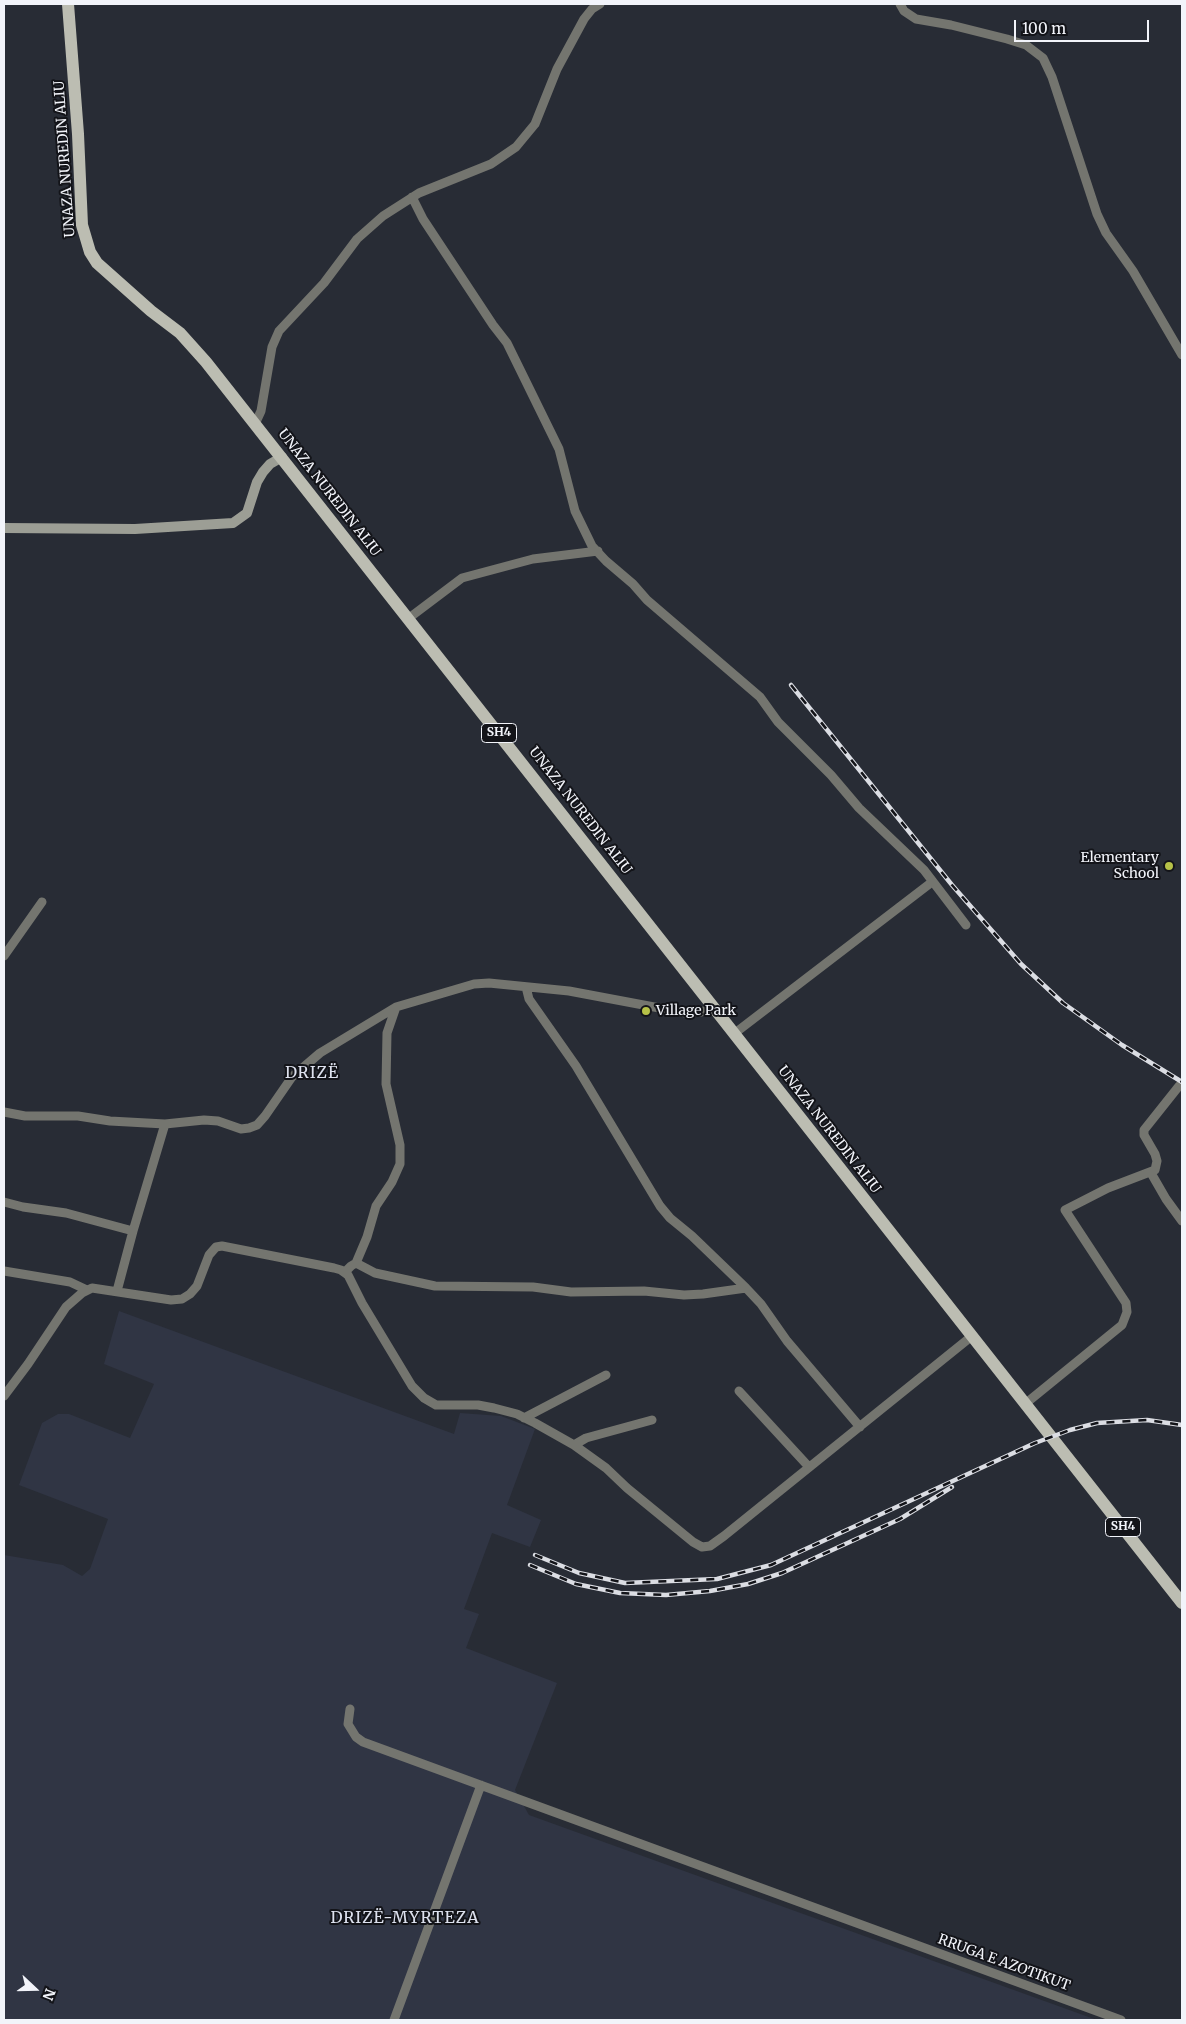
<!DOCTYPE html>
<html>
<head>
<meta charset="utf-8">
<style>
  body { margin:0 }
  #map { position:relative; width:1186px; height:2024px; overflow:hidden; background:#282c35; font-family:Merriweather,serif }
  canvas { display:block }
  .frame { position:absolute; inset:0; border:5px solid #f2f4fa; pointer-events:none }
  .north { position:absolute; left:10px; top:1964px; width:50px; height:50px; -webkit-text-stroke:4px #131419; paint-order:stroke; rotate:111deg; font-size:14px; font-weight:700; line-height:20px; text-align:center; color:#f2f4fa }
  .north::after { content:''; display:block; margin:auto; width:18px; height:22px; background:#f2f4fa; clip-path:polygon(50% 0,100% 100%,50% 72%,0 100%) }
  .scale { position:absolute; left:1014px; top:20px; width:135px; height:22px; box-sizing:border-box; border:2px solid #f2f4fa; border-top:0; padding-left:6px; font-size:15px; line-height:18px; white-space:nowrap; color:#f2f4fa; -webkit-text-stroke:4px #131419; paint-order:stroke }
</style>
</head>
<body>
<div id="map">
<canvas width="1186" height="2024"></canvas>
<div class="frame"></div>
<div class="north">N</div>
<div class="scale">100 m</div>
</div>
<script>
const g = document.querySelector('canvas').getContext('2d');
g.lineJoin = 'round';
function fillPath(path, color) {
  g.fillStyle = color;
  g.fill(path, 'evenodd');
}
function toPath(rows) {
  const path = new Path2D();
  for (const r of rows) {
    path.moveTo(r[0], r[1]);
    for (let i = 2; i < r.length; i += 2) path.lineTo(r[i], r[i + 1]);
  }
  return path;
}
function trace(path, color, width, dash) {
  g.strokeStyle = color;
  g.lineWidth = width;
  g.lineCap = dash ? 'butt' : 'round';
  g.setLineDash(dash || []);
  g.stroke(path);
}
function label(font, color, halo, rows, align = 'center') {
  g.font = font + ' Merriweather,serif';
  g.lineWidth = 4;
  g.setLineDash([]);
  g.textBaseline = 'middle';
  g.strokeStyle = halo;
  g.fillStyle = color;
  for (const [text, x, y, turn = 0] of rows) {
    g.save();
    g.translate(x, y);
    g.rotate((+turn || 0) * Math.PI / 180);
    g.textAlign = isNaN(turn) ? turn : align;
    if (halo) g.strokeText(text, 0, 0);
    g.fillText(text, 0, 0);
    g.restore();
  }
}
const built = toPath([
  [119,1311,454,1434,460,1413,501,1416,535,1429,507,1505,541,1520,530,1547,492,1533,464,1609,479,1614,466,1648,557,1683,515,1790,529,1815,1097,2020,4,2020,4,1555,63,1565,82,1576,90,1569,108,1519,19,1485,42,1423,58,1414,69,1414,130,1438,154,1384,104,1364]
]);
const street = toPath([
  [900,4,904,11,916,19,951,25,1007,39,1026,45,1043,58,1052,77,1097,214,1106,233,1133,271,1182,355],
  [412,197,423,219,493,325,507,343,559,449,575,511,592,546,606,561,633,584,647,600,760,697,778,722,831,775,859,808,924,870,966,925],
  [255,424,261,411,272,347,279,331,324,283,357,239,383,216,419,193,491,164,516,147,535,124,557,69,584,19,592,9,600,4],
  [409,618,462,578,533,559,598,551],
  [4,956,42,902],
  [526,987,529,999,576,1066,660,1206,670,1218,692,1236,746,1288,761,1304,787,1341,860,1427],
  [735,1033,932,882],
  [4,1112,25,1116,78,1116,110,1121,165,1124,204,1120,218,1121,241,1129,249,1128,257,1125,265,1116,292,1077,320,1053,396,1007,474,984,489,983,569,991,686,1013,701,1012,715,1007],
  [1151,1173,1166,1199,1182,1221],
  [4,1202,23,1207,66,1213,133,1231],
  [356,1263,375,1273,435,1286,533,1287,571,1292,644,1291,684,1295,703,1294,746,1288],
  [4,1271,70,1282,87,1290],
  [345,1272,351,1266,356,1263,367,1237,376,1206,392,1182,400,1164,400,1145,386,1084,387,1033,396,1007],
  [117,1291,133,1231,165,1124],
  [739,1391,809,1467],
  [4,1396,28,1364,66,1307,82,1293,92,1288,171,1300,182,1299,190,1294,197,1286,209,1255,216,1247,222,1246,334,1268,341,1270,348,1275,362,1303,412,1386,424,1398,436,1405,478,1405,494,1408,517,1414,535,1423,574,1445,606,1468,627,1488,693,1542,702,1547,710,1546,724,1536,972,1336],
  [1025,1404,1122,1325,1127,1312,1126,1303,1065,1210,1108,1188,1155,1170,1157,1161,1155,1154,1144,1135,1144,1130,1179,1086],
  [524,1418,606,1375],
  [574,1445,586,1438,652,1420],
  [350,1709,348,1724,356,1737,363,1742,1121,2020],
  [394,2020,481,1785]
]);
const secondary = toPath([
  [4,528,135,529,233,523,247,513,257,482,263,472,270,464,282,457]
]);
const primary = toPath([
  [68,4,78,134,82,225,90,252,97,263,151,311,180,333,206,362,1182,1603]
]);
const rail = toPath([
  [791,685,952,885,1021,964,1063,1003,1122,1045,1182,1082],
  [535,1555,579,1573,625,1583,717,1579,771,1565,1035,1443,1070,1430,1097,1423,1147,1420,1182,1425],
  [530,1565,576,1584,620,1593,666,1595,710,1591,748,1584,782,1573,900,1519,952,1487]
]);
const markers = [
  [1169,866,5,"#b6c148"],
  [646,1011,5,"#b6c148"]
];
const shields = [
  [499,733,35],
  [1123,1527,35]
];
const shieldNames = [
  ["SH4",499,733],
  ["SH4",1123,1527]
];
const streetNames = [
  ["UNAZA NUREDIN ALIU",65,159,-94],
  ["UNAZA NUREDIN ALIU",329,493,52],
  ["UNAZA NUREDIN ALIU",580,811,52],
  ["UNAZA NUREDIN ALIU",829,1130,52],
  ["RRUGA E AZOTIKUT",1004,1963,20]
];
const poiNames = [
  ["Elementary",1159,858],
  ["School",1159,874],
  ["Village Park",656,1011,"left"]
];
const quarterNames = [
  ["DRIZË",312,1073],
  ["DRIZË-MYRTEZA",405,1918]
];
fillPath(built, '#303544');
trace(street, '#74756f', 9);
trace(secondary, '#9c9e95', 10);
trace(primary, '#bcbdb2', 12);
trace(rail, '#dbdde3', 4.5);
trace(rail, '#131419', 2.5, [8]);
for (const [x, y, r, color] of markers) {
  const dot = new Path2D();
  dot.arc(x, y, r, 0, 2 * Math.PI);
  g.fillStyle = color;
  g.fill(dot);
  trace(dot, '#131419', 2);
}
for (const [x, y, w] of shields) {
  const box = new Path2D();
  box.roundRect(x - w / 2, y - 9.5, w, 19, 4);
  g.fillStyle = '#131419';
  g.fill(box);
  trace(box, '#f2f4fa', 1);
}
label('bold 12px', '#f2f4fa', null, shieldNames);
label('14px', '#f2f4fa', '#131419', streetNames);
label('14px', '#f2f4fa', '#131419', poiNames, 'right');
g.letterSpacing = '1px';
label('16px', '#dde1ee', '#131419', quarterNames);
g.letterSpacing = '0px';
</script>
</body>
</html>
